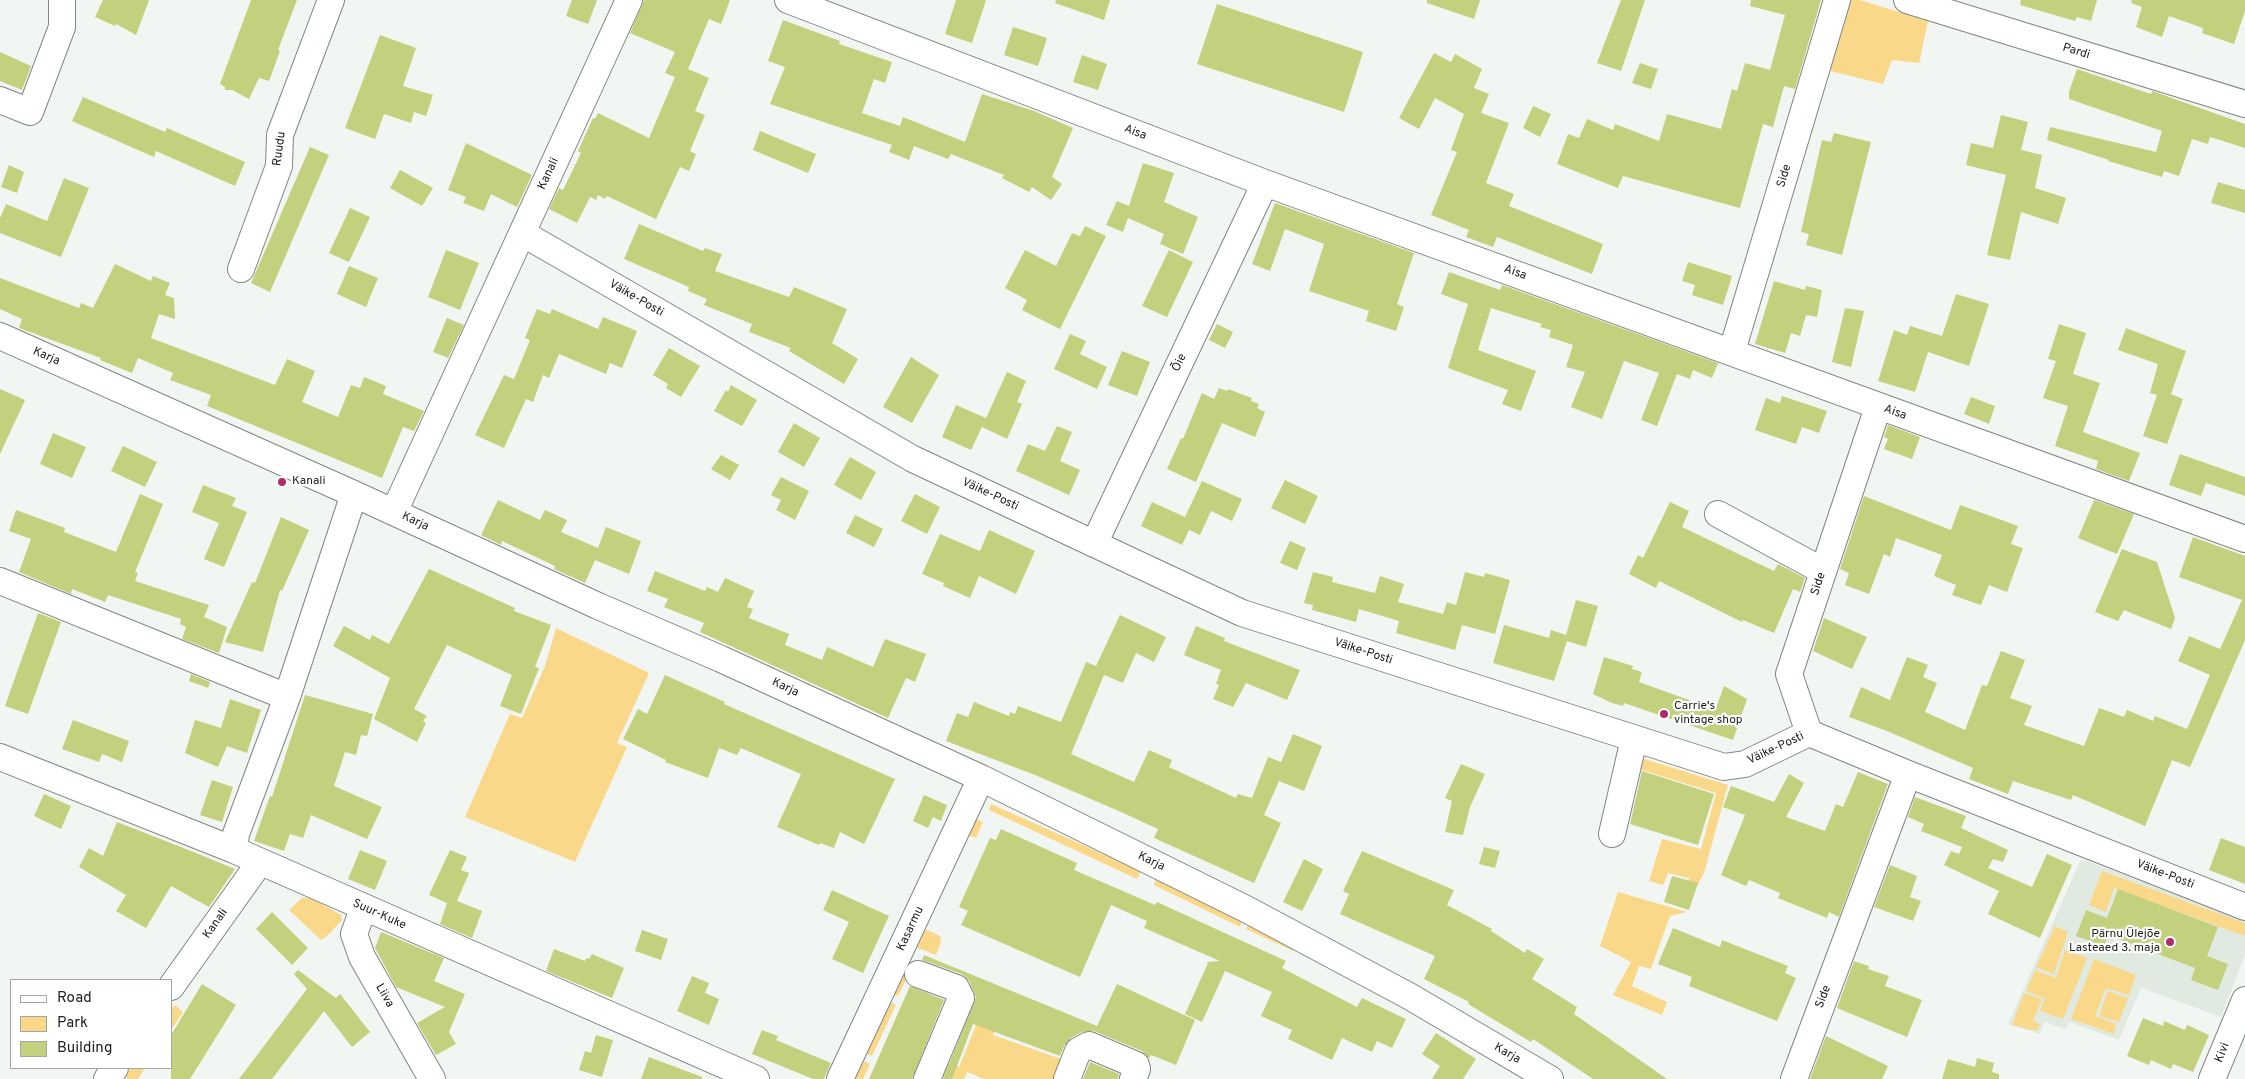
<!DOCTYPE html>
<meta charset="utf-8">
<style>
body{margin:0}
#map{position:relative;width:2245px;height:1079px;overflow:hidden;background:#f2f6f2;font-family:Overpass,sans-serif}
canvas{display:block}
.legend{position:absolute;left:10px;top:979px;width:162px;height:90px;box-sizing:border-box;background:#fff;border:1px solid #a6a6a6;margin:0;padding:6px 9px;list-style:none;font-size:15px;color:#202120}
.legend li{display:flex;align-items:center;gap:10px;height:25px}
.legend b{width:25px;border:1px solid #a6a6a6}
</style>
<div id="map">
<canvas width="2245" height="1079"></canvas>
<ul class="legend">
<li><b style="height:6px;background:#fff"></b>Road</li>
<li><b style="height:14px;background:#fad88a"></b>Park</li>
<li><b style="height:14px;background:#c3d07d"></b>Building</li>
</ul>
</div>
<script>
const c = document.querySelector('canvas').getContext('2d');
c.lineJoin = 'round';
function paint(path, color) { c.fillStyle = color; c.fill(path, 'evenodd'); }
const toPath = rows => new Path2D(rows.map(r => 'M' + r).join(''));
function strokePath(path, color, width, dash) { c.strokeStyle = color; c.lineWidth = width; c.lineCap = dash ? 'butt' : 'round'; c.setLineDash(dash || []); c.stroke(path); }
function drawText(font, color, halo, rows, align = 'center') {
  c.font = font + ' Overpass,sans-serif'; c.lineWidth = 4.5; c.setLineDash([]); c.textBaseline = 'middle'; c.strokeStyle = halo; c.fillStyle = color; for (const [text, x, y, turn = 0] of rows) {
    c.save(); c.translate(x, y); c.rotate((+turn || 0) * Math.PI / 180); c.textAlign = isNaN(turn) ? turn : align; if (halo) c.strokeText(text, 0, 0); c.fillText(text, 0, 0); c.restore();
  }
}
paint(toPath([
 [2081,859,2245,920,2245,955,2221,1017,2141,988,2119,1040,2069,1022,2066,1029,2044,1022,2040,1034,2008,1024]
]), '#e1eae1');
paint(toPath([
 [1849,0,1860,0,1928,21,1919,63,1892,60,1883,84,1830,71],
 [556,628,649,673,617,743,627,747,575,862,465,817,510,714,522,718,545,666],
 [1638,757,1728,785,1704,873,1692,895,1687,894,1689,878,1668,873,1663,885,1649,881,1662,839,1701,849,1716,793,1635,768],
 [991,804,1141,871,1137,879,989,810],
 [968,815,983,822,976,838,960,832],
 [2102,871,2245,923,2245,936,2114,888,2106,912,2089,905],
 [1156,878,1242,921,1240,927,1154,885],
 [1618,892,1687,912,1670,916,1651,969,1639,966,1632,986,1667,1002,1662,1015,1613,995,1631,962,1600,946],
 [302,898,312,898,341,915,342,920,326,937,321,940,289,910],
 [1248,925,1295,949,1293,951,1246,929],
 [2055,926,2068,932,2054,974,2036,967],
 [927,930,940,936,941,942,936,955,913,946,918,932],
 [2065,950,2087,958,2063,1019,2040,1011,2045,998,2026,991,2035,970,2056,978],
 [2094,959,2136,975,2129,995,2106,988,2095,1016,2116,1024,2114,1034,2071,1019],
 [905,963,913,966,898,996,892,994],
 [2108,991,2128,998,2119,1022,2099,1016],
 [2024,993,2042,999,2033,1021,2040,1024,2037,1031,2012,1025],
 [888,1001,896,1005,872,1056,865,1053],
 [175,1005,183,1012,171,1030,171,1010],
 [1001,1015,993,1035,1064,1060,1057,1079,984,1079,967,1072,964,1079,946,1079,937,1074,943,1061,959,1067,976,1025],
 [862,1060,870,1064,863,1079,854,1079],
 [131,1068,145,1068,138,1079,128,1079,125,1077]
]), '#fad88a');
paint(toPath([
 [103,0,149,0,136,35,116,24,115,26,95,17],
 [251,0,297,0,278,50,280,51,269,81,259,78,249,99,232,90,225,90,225,87,220,84],
 [572,0,597,0,588,24,566,16],
 [644,0,730,0,721,24,709,19,688,69,709,78,695,111,705,115,690,151,696,154,689,171,680,167,656,219,607,196,605,199,598,195,596,200,590,197,577,223,549,209,559,188,563,190,581,153,578,151,593,118,595,119,598,113,649,138,675,77,665,73,675,52,630,33],
 [956,0,986,0,972,43,945,34],
 [1056,0,1110,0,1104,20,1055,3],
 [1427,0,1480,0,1474,19,1427,3],
 [1621,0,1645,0,1621,71,1597,63],
 [1751,0,1821,0,1795,89,1784,86,1773,127,1763,124,1740,208,1623,176,1618,188,1557,164,1568,134,1579,138,1587,119,1613,130,1615,124,1659,141,1667,114,1721,129,1732,89,1737,91,1745,63,1770,70,1785,15,1750,6],
 [2021,0,2097,0,2091,21,2077,17,2075,21,2020,5],
 [2132,0,2245,0,2245,11,2234,44,2202,33,2203,28,2169,16,2162,37,2136,27,2142,7,2131,3],
 [1217,4,1363,52,1344,112,1197,64],
 [783,20,840,41,839,44,892,62,885,83,874,79,862,113,900,126,903,117,965,142,982,94,1034,111,1073,128,1052,177,1062,184,1051,200,1032,187,1029,192,1002,178,1004,175,951,154,948,159,914,146,909,160,889,152,892,145,770,104,785,67,768,61],
 [1013,27,1047,38,1038,66,1004,55],
 [380,35,416,48,403,86,433,95,426,116,414,112,411,123,384,114,375,139,345,128],
 [0,52,31,66,22,90,0,81],
 [1434,53,1451,62,1455,54,1482,69,1474,88,1489,94,1481,113,1509,123,1486,183,1514,194,1509,206,1603,244,1592,274,1497,237,1493,247,1466,237,1469,230,1431,215,1457,152,1451,150,1464,114,1435,98,1419,129,1399,118],
 [1082,55,1107,64,1098,90,1073,82],
 [1640,63,1658,69,1651,89,1632,83],
 [2077,69,2151,94,2152,91,2155,92,2245,124,2245,148,2210,137,2208,144,2192,139,2179,176,2164,171,2162,177,2108,161,2109,160,2047,140,2050,127,2156,152,2162,131,2069,99,2069,92],
 [83,97,165,132,167,128,245,162,235,186,156,151,154,157,72,121],
 [1533,106,1551,114,1540,137,1523,128],
 [2001,115,2028,122,2021,150,2042,155,2035,188,2066,198,2058,224,2021,212,2010,260,1987,255,2006,175,1966,165,1971,143,1993,148],
 [760,131,816,154,808,173,753,150],
 [1834,133,1871,142,1842,255,1806,245,1809,234,1801,232,1822,140,1831,142],
 [466,143,532,175,517,207,491,194,484,211,463,203,466,197,448,190],
 [310,147,329,155,270,292,251,283],
 [1143,163,1174,173,1164,202,1198,217,1183,254,1160,244,1164,234,1128,218,1123,232,1106,225,1117,201,1129,206],
 [9,165,24,172,17,193,1,187],
 [400,170,433,188,422,206,390,188],
 [64,178,89,188,61,257,0,233,0,218,6,204,47,221],
 [2218,182,2245,190,2245,213,2211,203],
 [1275,203,1414,253,1397,304,1404,307,1396,331,1366,321,1369,311,1309,291,1324,244,1285,229,1270,271,1252,264],
 [350,208,370,217,349,262,329,253],
 [639,224,703,251,705,248,722,254,715,271,789,297,794,287,847,309,832,343,858,359,844,384,789,351,791,348,749,332,752,324,704,305,707,299,688,291,689,287,624,259],
 [1085,226,1106,236,1060,329,1022,310,1027,300,1005,288,1025,250,1056,266,1072,233,1080,236],
 [446,250,479,263,460,310,428,297],
 [1169,250,1193,262,1167,317,1142,306],
 [1688,262,1732,276,1723,305,1692,295,1695,285,1682,281],
 [115,264,151,281,153,276,170,283,165,295,174,298,175,319,159,314,151,338,275,385,287,359,315,371,302,402,338,417,351,385,360,388,364,377,386,386,383,394,424,411,414,431,403,427,382,478,207,406,211,395,170,380,173,373,138,358,132,373,100,360,101,358,19,328,22,319,0,309,0,278,79,308,81,303,93,308],
 [349,266,378,278,366,307,337,294],
 [1449,272,1500,290,1502,285,1718,363,1712,378,1693,370,1690,379,1677,374,1657,426,1641,420,1659,373,1624,361,1602,419,1571,407,1585,372,1566,367,1573,345,1549,337,1551,330,1540,327,1542,324,1491,308,1478,350,1536,371,1521,411,1502,404,1508,390,1448,368,1468,304,1441,294],
 [1774,281,1805,290,1806,286,1822,290,1817,317,1806,315,1800,336,1791,333,1785,353,1755,344],
 [1956,294,1989,304,1969,366,1928,352,1915,392,1878,381,1894,330,1907,335,1910,326,1942,336],
 [1845,308,1864,311,1851,367,1832,362],
 [537,309,550,314,552,309,598,329,603,317,637,331,622,368,610,363,606,374,559,354,549,378,543,375,533,402,526,399,504,448,475,435,504,375,514,379,530,340,525,338],
 [447,318,464,325,448,358,433,352],
 [1217,324,1233,332,1225,348,1209,340],
 [2059,324,2086,333,2073,374,2100,383,2083,432,2140,453,2129,481,2096,469,2098,461,2055,446,2068,406,2043,398,2056,361,2048,359],
 [2126,328,2186,351,2171,394,2183,399,2167,444,2143,436,2157,395,2150,393,2158,364,2118,350],
 [1070,334,1086,341,1080,354,1107,367,1097,389,1054,369],
 [669,348,700,366,681,397,666,388,668,384,653,375],
 [1122,351,1150,362,1137,396,1108,385],
 [911,357,939,375,912,423,883,407],
 [1007,372,1026,381,1017,402,1022,404,1007,439,982,427],
 [731,385,757,400,742,426,714,411,726,390,728,392],
 [1219,388,1227,391,1228,389,1252,398,1251,401,1259,404,1257,408,1265,412,1255,437,1222,423,1196,482,1167,469,1181,438,1183,439,1202,393,1214,399],
 [0,389,25,400,0,454],
 [1782,396,1827,411,1819,433,1802,427,1796,444,1755,430,1766,398,1780,403],
 [1971,397,1995,406,1989,424,1964,414],
 [956,405,986,418,971,450,942,437],
 [794,423,820,438,804,467,778,452],
 [1888,425,1920,437,1912,459,1884,449,1888,439,1884,437],
 [1057,426,1072,432,1060,461,1080,470,1069,495,1016,471,1028,444,1045,451],
 [53,433,86,447,72,478,40,464],
 [123,446,157,462,145,487,111,471],
 [2180,454,2245,477,2245,496,2206,483,2201,496,2169,485],
 [721,455,739,465,730,480,711,469],
 [850,457,876,472,861,500,834,485],
 [781,477,809,491,795,520,776,510,781,500,771,495],
 [1285,480,1318,496,1305,524,1271,508],
 [1202,481,1242,499,1232,521,1211,511,1200,535,1189,530,1182,545,1141,526,1152,502,1185,517],
 [203,485,236,498,232,506,247,512,224,567,204,559,219,523,192,512],
 [140,494,163,504,135,572,138,573,135,581,209,605,204,617,227,627,219,653,182,639,186,627,180,624,181,619,108,595,105,602,72,589,71,594,19,572,31,539,9,531,16,510,65,528,64,532,116,552],
 [915,494,940,507,927,534,901,521],
 [1864,496,1951,530,1960,505,2018,526,2011,544,2023,548,2007,592,1989,585,1981,605,1952,595,1956,585,1934,576,1942,555,1896,538,1890,557,1884,554,1869,594,1845,585,1849,573,1840,569],
 [498,500,540,520,545,510,567,520,561,532,598,548,606,527,641,541,629,574,595,560,585,583,554,569,555,566,502,541,501,545,481,535],
 [2094,500,2134,514,2117,554,2078,538],
 [1670,502,1689,511,1682,527,1774,571,1778,564,1805,578,1800,592,1793,589,1774,633,1743,620,1742,622,1659,581,1656,588,1629,574,1638,555,1643,558],
 [855,515,883,529,874,547,846,533],
 [281,517,309,530,282,591,280,590,263,652,225,642,252,582,255,583],
 [989,530,1035,551,1016,594,979,576,970,598,943,586,944,583,922,574,940,534,980,551],
 [2193,537,2245,556,2245,640,2190,767,2172,760,2145,826,2073,795,2071,800,2013,781,2008,794,1969,779,1973,768,1887,731,1849,717,1861,687,1890,700,1907,657,1928,665,1923,677,1937,683,1925,712,1965,730,1982,685,1987,686,2001,651,2025,660,2010,698,2032,706,2024,725,2084,746,2099,708,2124,717,2127,710,2153,721,2155,716,2187,729,2210,675,2178,661,2189,636,2220,649,2242,600,2179,577],
 [1290,541,1306,548,1297,570,1280,563],
 [2122,549,2157,562,2175,618,2171,629,2124,610,2118,621,2095,612],
 [429,569,515,608,514,611,551,625,535,667,539,668,521,714,500,706,512,675,447,645,414,709,427,716,423,721,426,723,417,742,374,719,390,678,333,646,344,626,370,640,372,635,389,644],
 [655,571,705,591,707,587,718,592,725,578,754,591,747,607,753,609,749,618,789,634,785,645,822,660,827,647,873,667,885,639,926,654,915,682,906,678,888,718,700,632,704,623,664,607,668,599,647,591],
 [1313,572,1333,577,1332,582,1375,593,1380,576,1404,584,1398,602,1443,614,1447,602,1456,605,1465,572,1484,577,1485,573,1510,580,1495,634,1462,625,1455,650,1396,633,1399,621,1359,609,1356,622,1312,610,1313,605,1304,603],
 [1576,600,1598,606,1586,647,1567,641,1554,681,1493,663,1504,625,1549,638,1551,630,1566,635],
 [38,613,61,622,28,714,5,706],
 [1120,615,1166,637,1154,662,1136,653,1123,683,1104,675,1071,754,1134,782,1149,750,1172,760,1169,767,1236,798,1238,794,1252,798,1268,757,1281,762,1293,734,1322,746,1304,791,1279,781,1264,815,1281,823,1254,883,1154,838,1158,829,1121,812,1035,775,946,741,957,713,968,717,974,702,1009,716,1010,712,1015,714,1018,706,1061,722,1086,662,1096,666],
 [1824,618,1867,637,1852,669,1813,651],
 [1196,626,1225,638,1224,641,1300,670,1287,700,1246,683,1233,707,1213,699,1219,685,1216,684,1221,670,1184,655],
 [1604,657,1633,666,1632,669,1642,672,1639,682,1703,705,1716,708,1724,686,1747,699,1733,740,1624,703,1623,706,1612,703,1593,694],
 [191,674,210,682,208,688,189,681],
 [665,675,725,702,724,704,895,779,864,844,840,832,834,848,820,843,819,845,777,827,801,774,741,748,737,755,719,748,708,778,665,762,666,760,623,739,638,709,647,714],
 [305,695,373,714,367,736,361,735,356,755,345,752,334,786,382,807,367,839,311,815,303,838,290,834,284,851,254,841,270,796,272,797],
 [230,699,261,710,247,753,227,746,218,767,185,753,195,720,221,728],
 [73,720,129,741,122,762,102,754,99,762,62,749],
 [1461,764,1485,774,1470,807,1463,835,1445,832,1452,801,1445,798],
 [1642,771,1714,794,1698,845,1630,824],
 [1858,772,1888,784,1839,917,1829,912,1827,918,1778,898,1780,893,1749,880,1746,886,1721,875,1745,815,1723,807,1731,786,1774,802,1789,774,1804,783,1786,817,1825,831,1836,804,1843,807],
 [212,780,233,787,222,822,200,815],
 [44,794,71,806,61,829,34,816],
 [924,795,947,805,941,821,933,817,928,828,913,821],
 [1915,797,1966,816,1961,828,2008,850,2003,862,1993,859,1988,868,2032,887,2047,854,2072,865,2040,938,1988,914,1999,891,1944,865,1951,851,1959,854,1962,847,1921,831,1924,824,1908,817],
 [117,822,191,851,235,869,209,907,171,886,146,928,116,911,126,895,79,867,89,848,103,856],
 [1001,829,1077,863,1074,870,1146,901,1155,905,1157,902,1286,961,1282,968,1357,1007,1362,998,1406,1019,1392,1048,1377,1041,1372,1052,1342,1038,1332,1060,1288,1039,1292,1030,1261,1016,1272,992,1225,971,1202,1022,1185,1014,1208,963,1206,962,1220,961,1144,928,1147,921,1111,905,1080,977,961,925,968,911,959,907,990,838,996,840],
 [2221,838,2245,847,2245,884,2209,870],
 [1484,847,1500,851,1495,868,1479,864],
 [360,850,387,861,375,890,348,879],
 [450,850,467,857,461,870,469,873,457,901,482,911,472,938,440,924,447,903,429,895],
 [1362,851,1454,890,1447,905,1492,929,1491,931,1525,953,1527,949,1544,959,1532,979,1577,1007,1574,1014,1667,1079,1593,1079,1533,1039,1531,1042,1468,1004,1469,1002,1424,979,1435,956,1340,914,1349,894,1343,891],
 [1304,859,1323,869,1302,911,1283,902],
 [1890,865,1917,876,1910,897,1921,901,1913,921,1874,907],
 [1672,876,1698,883,1689,910,1664,902],
 [2118,889,2218,927,2207,956,2228,964,2218,990,2191,980,2195,968,2108,935,2104,946,2076,936,2086,910,2107,918],
 [832,890,889,916,863,973,832,959,849,922,823,910],
 [272,912,308,948,292,965,256,929],
 [1673,928,1720,947,1722,940,1788,966,1785,973,1796,978,1777,1021,1689,986,1692,977,1658,964],
 [642,930,668,939,661,960,635,951],
 [381,932,444,958,434,981,465,994,449,1032,456,1044,436,1055,417,1023,445,1007,396,987,375,948],
 [554,949,585,961,586,958,589,959,592,954,624,968,612,998,546,971],
 [924,955,1097,1026,1117,984,1195,1020,1176,1065,1151,1055,1149,1058,1142,1051,1094,1031,1082,1032,1071,1038,1064,1046,1060,1056,973,1024,952,1079,943,1079,976,997,969,981,962,974,922,960],
 [1854,961,1869,966,1868,969,1889,976,1885,986,1922,1000,1907,1037,1837,1008],
 [298,970,336,998,340,994,370,1032,352,1047,324,1011,272,1079,239,1079,307,989,294,974],
 [692,976,709,983,705,993,719,999,709,1025,677,1011],
 [202,984,236,1005,190,1079,171,1079,171,1035],
 [910,986,944,1000,912,1079,869,1079],
 [2143,1018,2163,1026,2164,1021,2185,1030,2187,1025,2209,1035,2193,1072,2173,1064,2171,1069,2151,1060,2149,1065,2127,1056],
 [762,1030,778,1036,776,1040,831,1063,824,1079,813,1079,752,1054],
 [1436,1033,1476,1059,1463,1079,1432,1079,1440,1066,1422,1054],
 [596,1035,613,1040,602,1077,579,1070,585,1051,591,1053],
 [1826,1036,1888,1066,1882,1079,1810,1079],
 [649,1057,702,1077,702,1079,641,1079],
 [1977,1058,1994,1063,1992,1072,1999,1074,1999,1079,1942,1079,1948,1059,1975,1067],
 [1090,1062,1119,1074,1118,1079,1083,1079]
]), '#c3d07d');
const minor = toPath([
 [788,0,1265,183,2245,539],
 [1907,0,2245,104],
 [0,100,30,112,62,27,62,0],
 [522,233,913,459,1242,613,1724,767,1745,764,1809,733,1908,774,2245,907],
 [241,269,279,166,280,135,331,0],
 [0,336,354,494,598,606,721,659,981,778,1246,909,1409,996,1550,1079],
 [1732,351,1837,0],
 [394,512,629,0],
 [1718,514,1823,571],
 [1094,544,1265,183],
 [0,581,287,697],
 [1809,733,1789,674,1878,407],
 [0,757,234,850,756,1079],
 [1612,834,1634,739],
 [234,850,236,834,287,697,354,494],
 [363,909,354,934,362,957,432,1079],
 [918,974,956,988,961,998,927,1079],
 [171,987,260,862],
 [107,1079,115,1068],
 [840,1079,981,778],
 [1067,1079,1078,1051,1089,1045,1136,1065,1137,1069,1133,1079],
 [1794,1079,1908,774],
 [2212,1079,2245,1000]
]);
strokePath(minor, '#818581', 28);
strokePath(minor, '#fff', 26);
for (const [x, y, r, color] of [
 [282,482,5,"#b32a69"],
 [1664,714,5,"#b32a69"],
 [2170,942,5,"#b32a69"]
]) { const dot = new Path2D(); dot.arc(x, y, r, 0, 2 * Math.PI); c.fillStyle = color; c.fill(dot); strokePath(dot, '#fff', 2); }
drawText('12px', '#202120', '#fff', [
 ["Pardi",2076,52,17],
 ["Aisa",1135,133,21],
 ["Ruudu",280,149,-82],
 ["Kanali",549,174,-65],
 ["Side",1785,176,-73],
 ["Aisa",1515,273,20],
 ["Väike-Posti",636,299,30],
 ["Karja",46,357,24],
 ["Õie",1180,363,-65],
 ["Aisa",1895,413,20],
 ["Väike-Posti",990,495,25],
 ["Karja",415,522,25],
 ["Side",1819,584,-72],
 ["Väike-Posti",1363,652,18],
 ["Karja",785,688,25],
 ["Väike-Posti",1776,749,-25],
 ["Karja",1151,862,26],
 ["Väike-Posti",2165,875,21],
 ["Suur-Kuke",379,915,24],
 ["Kanali",216,924,-55],
 ["Kasarmu",911,929,-65],
 ["Liiva",384,996,60],
 ["Side",1824,997,-69],
 ["Kivi",2223,1053,-68],
 ["Karja",1507,1054,30]
]);
drawText('12px', '#202120', '#fff', [
 ["Kanali",292,482],
 ["Carrie's",1674,707],
 ["vintage shop",1674,721],
 ["Pärnu Ülejõe",2160,935,"right"],
 ["Lasteaed 3. maja",2160,949,"right"]
], 'left');
</script>
